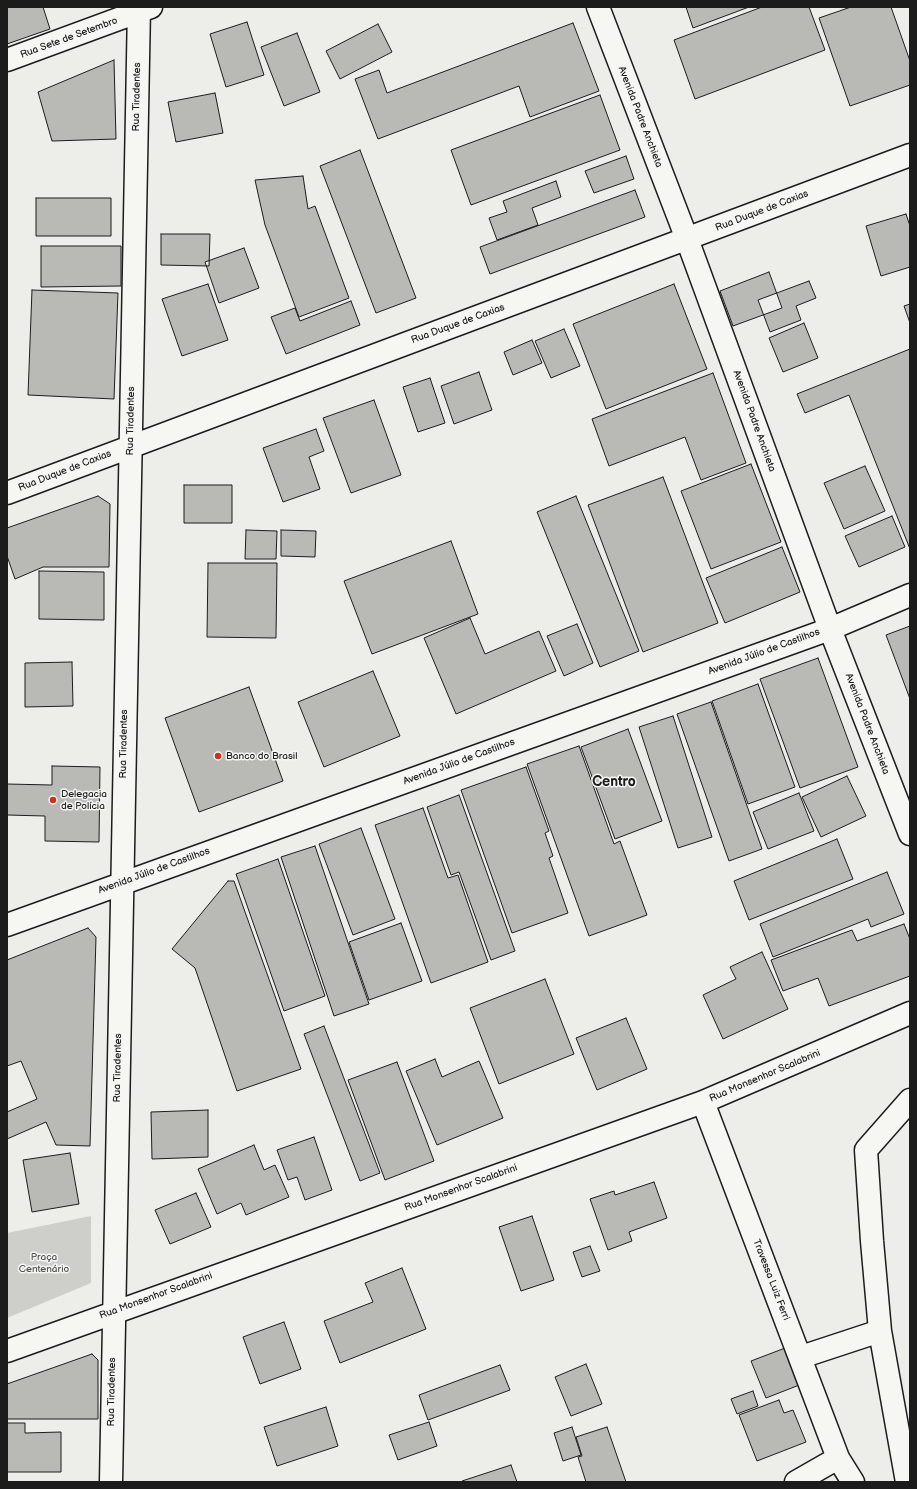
<!DOCTYPE html>
<meta charset="utf-8">
<style>
body{margin:0}
#map{position:relative;width:917px;height:1489px;overflow:hidden;background:#edede9;font-family:"Balsamiq Sans",sans-serif}
canvas{display:block}
.frame{position:absolute;inset:0;border:8px solid #1c1c1c;pointer-events:none}
</style>
<div id="map">
<canvas width="917" height="1489"></canvas>
<div class="frame"></div>
</div>
<script>
const c = document.querySelector('canvas').getContext('2d');
c.lineJoin = 'round';
function paint(path, color) { c.fillStyle = color; c.fill(path, 'evenodd'); }
const toPath = rows => new Path2D(rows.map(r => 'M' + r).join(''));
function strokePath(path, color, width, dash) { c.strokeStyle = color; c.lineWidth = width; c.lineCap = dash ? 'butt' : 'round'; c.setLineDash(dash || []); c.stroke(path); }
function drawText(font, color, halo, rows, align = 'center') {
  c.font = font + ' "Balsamiq Sans",sans-serif'; c.lineWidth = 3; c.setLineDash([]); c.textBaseline = 'middle'; c.strokeStyle = halo; c.fillStyle = color; for (const [text, x, y, turn = 0] of rows) {
    c.save(); c.translate(x, y); c.rotate((+turn || 0) * Math.PI / 180); c.textAlign = isNaN(turn) ? turn : align; if (halo) c.strokeText(text, 0, 0); c.fillText(text, 0, 0); c.restore();
  }
}
paint(toPath([
 [91,1216,91,1283,7,1318,7,1233]
]), '#cececb');
const building = toPath([
 [7,7,43,7,50,29,7,44,7,7],
 [686,7,749,7,693,28,686,7],
 [762,7,809,7,825,50,695,99,674,40,762,7],
 [851,7,891,7,910,61,910,85,850,106,819,18,851,7],
 [247,22,264,75,226,87,210,34,247,22],
 [573,23,599,91,530,117,519,86,378,139,355,79,379,70,387,93,573,23],
 [378,24,392,52,340,79,326,51,378,24],
 [297,33,320,92,284,106,261,47,297,33],
 [114,60,116,139,52,141,38,92,114,60],
 [215,93,223,133,176,142,168,102,215,93],
 [600,95,620,150,471,205,451,150,600,95],
 [360,150,416,298,376,313,320,166,360,150],
 [626,156,634,179,594,193,585,171,626,156],
 [303,176,308,209,315,206,349,298,299,317,265,225,255,180,303,176],
 [556,181,561,197,532,208,538,225,497,240,489,218,507,212,503,201,556,181],
 [635,190,645,217,490,274,480,247,635,190],
 [36,198,111,198,111,236,36,236,36,198],
 [906,214,910,226,910,267,881,276,866,226,906,214],
 [161,234,210,234,209,266,161,265,161,234],
 [41,246,121,246,121,286,41,287,41,246],
 [244,248,259,288,219,303,205,262,244,248],
 [769,272,782,308,733,326,720,291,769,272],
 [809,281,816,298,796,306,801,320,770,332,758,300,809,281],
 [208,284,228,340,182,356,162,299,208,284],
 [674,284,707,369,606,409,573,324,674,284],
 [32,290,118,293,114,399,28,395,32,290],
 [351,301,360,325,286,354,271,317,295,308,300,321,351,301],
 [910,304,910,323,904,306,910,304],
 [804,323,818,358,783,372,769,338,804,323],
 [564,329,580,366,551,378,535,341,564,329],
 [532,340,542,363,513,375,504,352,532,340],
 [910,349,910,549,849,395,805,413,797,394,910,349],
 [479,372,492,410,454,424,441,386,479,372],
 [713,373,746,463,701,480,685,437,609,466,592,419,713,373],
 [430,378,445,423,418,432,403,387,430,378],
 [374,400,401,475,351,493,323,418,374,400],
 [316,429,324,451,309,457,320,489,283,502,263,448,316,429],
 [751,464,781,542,711,569,681,491,751,464],
 [865,466,885,511,844,529,824,483,865,466],
 [663,477,718,623,643,652,588,505,663,477],
 [184,485,232,485,232,523,184,523,184,485],
 [98,496,110,504,109,567,43,567,15,579,7,556,7,528,98,496],
 [576,496,639,651,600,667,537,512,576,496],
 [892,516,905,547,859,567,845,536,892,516],
 [246,530,277,531,276,559,245,559,246,530],
 [281,530,316,531,315,557,281,556,281,530],
 [451,541,478,614,372,654,344,581,451,541],
 [782,547,800,592,725,623,706,578,782,547],
 [208,563,277,563,276,638,207,637,208,563],
 [39,571,104,572,104,620,39,619,39,571],
 [470,618,485,654,539,631,556,671,456,714,424,638,470,618],
 [577,624,593,663,564,676,547,636,577,624],
 [910,626,910,699,886,635,910,626],
 [818,658,858,767,800,788,760,679,818,658],
 [72,662,73,706,25,707,25,663,72,662],
 [373,671,400,736,324,767,298,702,373,671],
 [758,684,795,787,748,804,712,701,758,684],
 [249,687,283,781,199,812,165,718,249,687],
 [711,702,762,849,729,861,677,714,711,702],
 [673,716,712,837,678,848,639,727,673,716],
 [628,729,662,821,615,839,581,747,628,729],
 [579,746,614,844,620,841,647,915,589,936,527,764,579,746],
 [52,766,100,767,99,842,45,841,45,816,7,815,7,784,52,785,52,766],
 [526,767,549,831,545,833,553,856,549,858,568,913,512,933,461,790,526,767],
 [847,776,866,816,821,837,802,797,847,776],
 [799,793,814,831,768,849,753,812,799,793],
 [459,795,515,951,491,960,459,872,451,875,427,807,459,795],
 [423,808,448,878,458,875,488,962,431,983,375,825,423,808],
 [361,828,395,919,353,935,319,844,361,828],
 [837,839,853,879,749,920,734,881,837,839],
 [315,846,369,1004,334,1016,281,857,315,846],
 [278,859,325,996,284,1011,236,874,278,859],
 [887,872,904,914,871,927,868,919,773,957,760,924,887,872],
 [228,881,234,881,301,1069,237,1091,195,968,172,949,228,881],
 [401,923,422,981,369,1000,349,942,401,923],
 [904,924,910,939,910,976,829,1006,818,978,783,991,771,960,852,930,857,941,904,924],
 [88,928,96,937,90,1146,56,1145,46,1122,7,1139,7,1112,37,1099,21,1061,7,1066,7,960,88,928],
 [762,952,788,1009,723,1039,703,995,736,979,730,967,762,952],
 [545,979,574,1054,499,1084,470,1008,545,979],
 [626,1018,647,1069,597,1090,576,1038,626,1018],
 [324,1026,380,1173,360,1181,304,1034,324,1026],
 [435,1059,442,1077,479,1061,503,1118,437,1145,406,1071,435,1059],
 [397,1062,434,1161,385,1180,348,1080,397,1062],
 [208,1110,208,1157,152,1159,151,1112,208,1110],
 [314,1137,332,1190,305,1200,297,1177,288,1180,277,1150,314,1137],
 [254,1145,264,1170,275,1165,289,1197,246,1215,241,1203,217,1214,198,1169,254,1145],
 [70,1153,79,1204,32,1212,23,1160,70,1153],
 [654,1182,667,1218,629,1232,632,1241,608,1250,590,1199,614,1191,615,1195,654,1182],
 [196,1193,211,1227,170,1244,155,1210,196,1193],
 [532,1216,554,1280,521,1291,499,1227,532,1216],
 [590,1246,600,1271,582,1277,573,1252,590,1246],
 [402,1268,426,1329,340,1363,324,1321,373,1302,365,1283,402,1268],
 [284,1322,301,1369,260,1384,243,1337,284,1322],
 [793,1345,807,1382,766,1398,751,1361,793,1345],
 [92,1354,98,1360,98,1419,7,1419,7,1384,92,1354],
 [586,1364,602,1404,571,1416,555,1377,586,1364],
 [500,1365,510,1390,428,1420,419,1395,500,1365],
 [753,1391,758,1406,737,1414,731,1399,753,1391],
 [779,1400,784,1413,793,1410,806,1442,757,1461,739,1415,779,1400],
 [326,1407,338,1446,277,1466,264,1427,326,1407],
 [429,1422,437,1446,398,1460,389,1435,429,1422],
 [7,1423,25,1423,25,1433,61,1432,61,1472,7,1472,7,1423],
 [572,1427,581,1455,563,1461,554,1433,572,1427],
 [607,1427,626,1482,586,1482,578,1457,582,1456,576,1437,607,1427],
 [511,1465,517,1482,462,1482,462,1481,511,1465]
]);
paint(building, '#b9b9b6');
strokePath(building, '#1c1c1c', 1);
const minor = toPath([
 [598,7,687,239,830,629,910,834],
 [7,60,151,7],
 [7,493,910,155],
 [7,925,830,629,910,595],
 [703,1102,838,1458],
 [7,1351,703,1102,910,1013],
 [801,1357,880,1331],
 [111,1482,139,7],
 [796,1482,838,1458,853,1482],
 [907,1482,880,1331,872,1241,866,1150,910,1100]
]);
strokePath(minor, '#1c1c1c', 25);
strokePath(minor, '#f6f6f2', 22);
for (const [x, y, r, color] of [
 [218,756,4,"#c8321e"],
 [53,800,4,"#c8321e"]
]) { const dot = new Path2D(); dot.arc(x, y, r, 0, 2 * Math.PI); c.fillStyle = color; c.fill(dot); strokePath(dot, '#f6f6f2', 1.5); }
drawText('10px', '#1c1c1c', '#f6f6f2', [
 ["Rua Sete de Setembro",69,38,-20],
 ["Rua Tiradentes",137,97,-89],
 ["Avenida Padre Anchieta",640,117,69],
 ["Rua Duque de Caxias",762,211,-21],
 ["Rua Duque de Caxias",458,324,-20],
 ["Rua Tiradentes",131,421,-89],
 ["Avenida Padre Anchieta",754,421,70],
 ["Rua Duque de Caxias",65,471,-21],
 ["Avenida Júlio de Castilhos",764,652,-20],
 ["Avenida Padre Anchieta",867,724,69],
 ["Rua Tiradentes",124,744,-89],
 ["Avenida Júlio de Castilhos",459,762,-20],
 ["Avenida Júlio de Castilhos",154,871,-20],
 ["Rua Tiradentes",118,1068,-89],
 ["Rua Monsenhor Scalabrini",765,1076,-23],
 ["Rua Monsenhor Scalabrini",461,1188,-20],
 ["Travessa Luiz Ferri",771,1280,69],
 ["Rua Monsenhor Scalabrini",156,1296,-20],
 ["Rua Tiradentes",112,1392,-89]
]);
drawText('10px', '#1c1c1c', '#f6f6f2', [
 ["Banco do Brasil",226,756],
 ["Delegacia",61,794],
 ["de Polícia",61,806]
], 'left');
drawText('10px', '#515151', '#f6f6f2', [
 ["Praça",44,1257],
 ["Centenário",44,1269]
]);
drawText('bold 14px', '#1c1c1c', '#f6f6f2', [
 ["Centro",614,782]
]);
</script>
